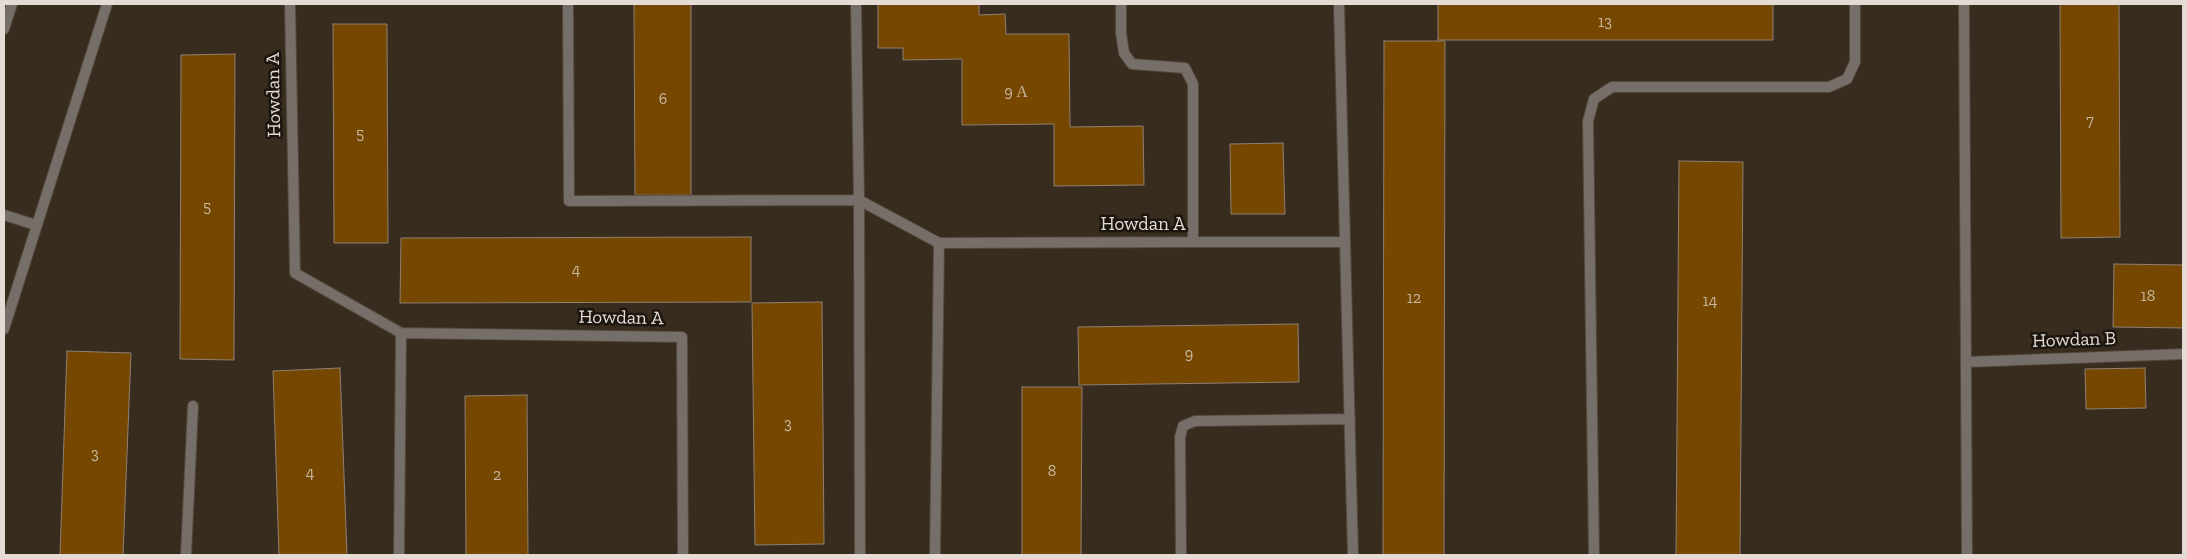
<!DOCTYPE html>
<meta charset="utf-8">
<style>
body{margin:0}
#map{position:relative;width:2187px;height:559px;overflow:hidden;background:#382c1e;font-family:"Zilla Slab",serif}
canvas{display:block}
.frame{position:absolute;inset:0;border:5px solid #e4dcd4;pointer-events:none}
</style>
<div id="map">
<canvas width="2187" height="559"></canvas>
<div class="frame"></div>
</div>
<script>
const c = document.querySelector('canvas').getContext('2d');
c.lineJoin = 'round';
function paint(path, color) { c.fillStyle = color; c.fill(path, 'evenodd'); }
const toPath = rows => new Path2D(rows.map(r => 'M' + r).join(''));
function strokePath(path, color, width, dash) { c.strokeStyle = color; c.lineWidth = width; c.lineCap = dash ? 'butt' : 'round'; c.setLineDash(dash || []); c.stroke(path); }
function drawText(font, color, halo, rows, align = 'center') {
  c.font = font + ' "Zilla Slab",serif'; c.lineWidth = 5; c.setLineDash([]); c.textBaseline = 'middle'; c.strokeStyle = halo; c.fillStyle = color; for (const [text, x, y, turn = 0] of rows) {
    c.save(); c.translate(x, y); c.rotate((+turn || 0) * Math.PI / 180); c.textAlign = isNaN(turn) ? turn : align; if (halo) c.strokeText(text, 0, 0); c.fillText(text, 0, 0); c.restore();
  }
}
const building = toPath([
 [634,4,691,4,691,195,635,195,634,4],
 [878,4,979,4,979,15,1005,14,1006,34,1069,34,1070,127,1143,126,1144,185,1054,186,1054,124,962,125,962,59,903,60,903,48,878,48,878,4],
 [1438,4,1773,4,1773,40,1438,40,1438,4],
 [2060,4,2119,4,2120,237,2061,238,2060,4],
 [333,24,387,24,388,243,334,243,333,24],
 [1384,41,1445,41,1444,555,1383,555,1384,41],
 [235,54,234,360,180,359,181,55,235,54],
 [1283,143,1285,214,1231,214,1230,144,1283,143],
 [1679,161,1743,162,1740,555,1676,555,1679,161],
 [751,237,751,302,400,303,401,238,751,237],
 [2114,264,2183,265,2183,328,2113,327,2114,264],
 [822,302,824,544,755,545,752,303,822,302],
 [1298,324,1299,382,1079,385,1078,327,1298,324],
 [67,351,131,353,123,555,60,555,67,351],
 [340,368,347,555,279,555,273,371,340,368],
 [2145,368,2146,408,2086,409,2085,369,2145,368],
 [1022,387,1082,387,1081,555,1022,555,1022,387],
 [527,395,528,555,466,555,465,396,527,395]
]);
paint(building, '#754700');
strokePath(building, '#908171', 1);
const service = toPath([
 [290,4,295,273,401,333],
 [568,4,569,201,859,200,939,243],
 [856,4,859,200,860,555],
 [1121,4,1121,33,1124,53,1132,64,1185,68,1193,84,1193,242],
 [1339,4,1345,242],
 [4,29,12,4],
 [4,215,36,225],
 [1966,362,2183,354],
 [186,555,193,406],
 [399,555,401,333,682,337,683,555],
 [935,555,939,243,1193,242,1345,242,1353,555],
 [1181,555,1180,437,1183,426,1195,421,1350,419],
 [1594,555,1588,121,1594,99,1612,87,1829,87,1847,79,1855,62,1855,4]
]);
const minor = toPath([
 [1964,4,1967,555],
 [4,329,107,4]
]);
strokePath(service, '#54483b', 12);
strokePath(minor, '#54483b', 12);
strokePath(service, '#766f69', 10);
strokePath(minor, '#766f69', 10);
drawText('16px', '#c8b79f', null, [
 ["13",1605,22],
 ["9 А",1016,92],
 ["6",663,99],
 ["7",2090,121],
 ["5",360,134],
 ["5",207,207],
 ["4",576,270],
 ["18",2148,296],
 ["12",1414,298],
 ["14",1710,301],
 ["9",1189,354],
 ["3",788,424],
 ["3",95,454],
 ["8",1052,471],
 ["4",310,473],
 ["2",497,475]
]);
drawText('19px', '#e4dcd4', '#1b150f', [
 ["Howdan A",274,95,-91],
 ["Howdan A",1143,225],
 ["Howdan A",621,318,1],
 ["Howdan B",2074,340,-2]
]);
</script>
